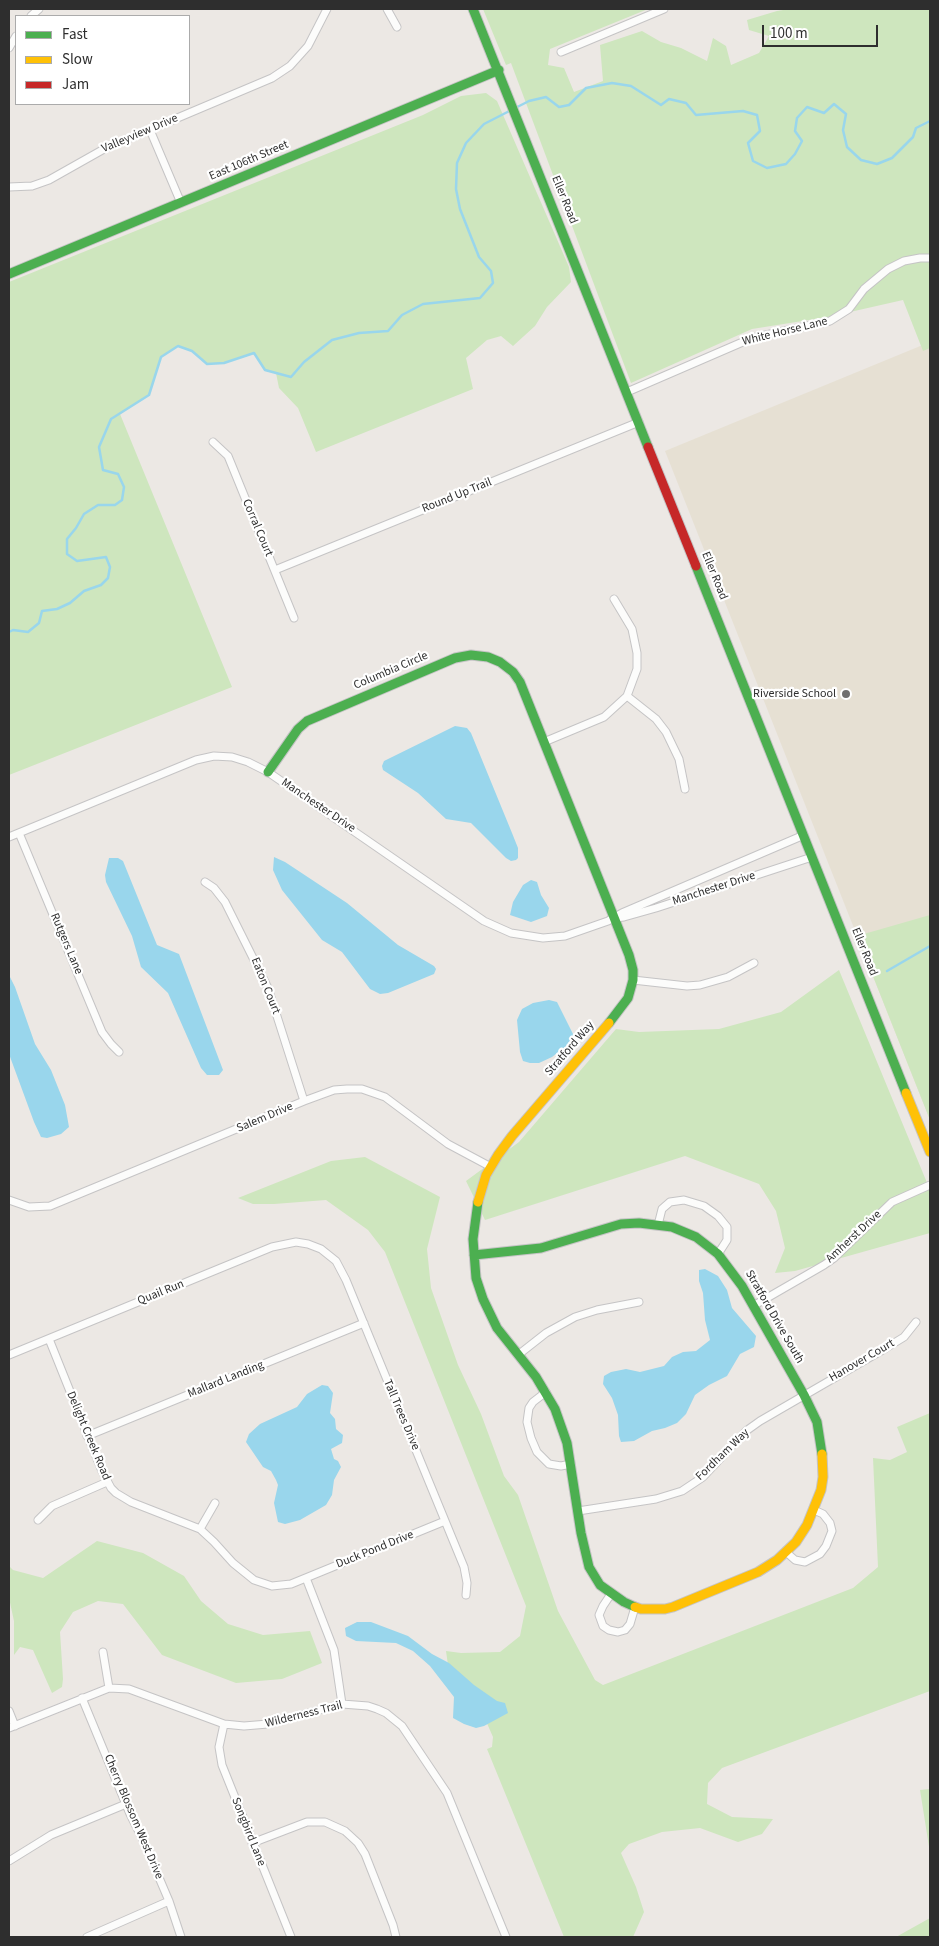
<!DOCTYPE html>
<style>
body{margin:0}
#map{position:relative;width:939px;height:1946px;overflow:hidden;background:#ece8e4;font-family:"Source Sans 3",sans-serif}
canvas{display:block}
.frame{position:absolute;inset:0;border:10px solid #2e2e2e;pointer-events:none}
.legend{position:absolute;left:15px;top:15px;width:175px;height:90px;box-sizing:border-box;background:#fff;border:1px solid #ababab;margin:0;padding:6px 9px;list-style:none;font-size:15px;color:#2e2e2e}
.legend li{display:flex;align-items:center;gap:10px;height:25px}
.legend b{width:25px;border:1px solid #ababab}
.scale{position:absolute;left:762px;top:25px;width:116px;height:22px;box-sizing:border-box;border:2px solid #2e2e2e;border-top:0;padding-left:6px;font-size:15px;line-height:18px;white-space:nowrap;color:#2e2e2e;-webkit-text-stroke:4px #fff;paint-order:stroke}
</style>
<div id="map">
<canvas width="939" height="1946"></canvas>
<div class="frame"></div>
<ul class="legend">
<li><b style="height:6px;background:#4caf50"></b>Fast</li>
<li><b style="height:6px;background:#ffc107"></b>Slow</li>
<li><b style="height:6px;background:#c62828"></b>Jam</li>
</ul>
<div class="scale">100 m</div>
</div>
<script>
const c = document.querySelector('canvas').getContext('2d');
c.lineJoin = 'round';
function paint(path, color) { c.fillStyle = color; c.fill(path, 'evenodd'); }
const toPath = rows => new Path2D(rows.map(r => 'M' + r).join(''));
function strokePath(path, color, width, dash) { c.strokeStyle = color; c.lineWidth = width; c.lineCap = dash ? 'butt' : 'round'; c.setLineDash(dash || []); c.stroke(path); }
function drawText(font, color, halo, rows, align = 'center') {
  c.font = font + ' "Source Sans 3",sans-serif'; c.lineWidth = 4.5; c.setLineDash([]); c.textBaseline = 'middle'; c.strokeStyle = halo; c.fillStyle = color; for (const [text, x, y, turn = 0] of rows) {
    c.save(); c.translate(x, y); c.rotate((+turn || 0) * Math.PI / 180); c.textAlign = isNaN(turn) ? turn : align; if (halo) c.strokeText(text, 0, 0); c.fillText(text, 0, 0); c.restore();
  }
}
paint(toPath([
 [930,342,930,1120,665,451]
]), '#e6e0d3');
paint(toPath([
 [483,9,648,9,550,49,548,65,564,68,574,92,603,81,600,45,642,31,661,42,681,48,707,61,713,38,726,46,731,65,759,53,769,36,749,30,747,20,777,11,789,9,930,9,930,348,923,351,903,300,828,317,752,329,631,383,511,63,506,65],
 [486,93,497,101,569,267,571,282,547,307,535,326,513,346,501,336,487,340,466,358,473,389,316,452,298,408,279,388,276,373,265,370,254,354,224,363,207,364,192,351,178,346,161,357,149,395,120,414,232,687,9,775,9,282,423,115,461,96],
 [930,915,930,1120,857,936],
 [839,970,930,1190,930,1233,795,1271,775,1273,785,1248,776,1211,759,1184,685,1156,485,1220,466,1181,519,1142,616,1029,639,1032,719,1029,781,1012],
 [365,1157,440,1197,427,1249,431,1288,458,1365,481,1414,504,1476,518,1495,558,1611,595,1680,603,1685,853,1588,878,1567,873,1458,890,1460,907,1452,897,1427,930,1413,930,1691,722,1768,708,1783,707,1804,732,1817,773,1819,762,1834,738,1842,700,1828,662,1832,629,1844,621,1853,636,1887,644,1912,633,1937,564,1937,487,1749,492,1747,493,1737,482,1712,449,1672,446,1651,461,1653,500,1652,520,1636,526,1606,385,1252,368,1230,326,1200,274,1204,253,1204,238,1198,331,1161],
 [97,1541,143,1553,184,1576,201,1601,228,1624,263,1635,310,1631,322,1663,282,1679,236,1683,162,1655,123,1604,98,1601,73,1612,60,1632,63,1679,62,1687,52,1693,33,1650,20,1647,14,1655,14,1621,9,1598,9,1566,13,1570,43,1578],
 [930,1789,930,1853,920,1790],
 [930,1918,930,1937,896,1937]
]), '#cee6be');
paint(toPath([
 [455,726,467,728,471,733,512,833,518,848,518,858,516,860,511,861,506,858,471,823,446,819,418,793,383,770,382,766,384,761],
 [274,857,285,862,347,903,398,945,434,966,436,969,434,974,388,993,380,994,370,989,342,952,322,940,282,890,273,870],
 [109,858,118,858,123,861,157,945,179,954,223,1070,219,1075,207,1075,201,1068,168,993,141,967,132,936,106,882,105,875],
 [531,880,537,882,541,895,549,908,547,916,531,922,510,915,513,902,523,885],
 [9,975,15,987,35,1044,51,1070,65,1105,69,1127,61,1134,47,1138,41,1137,34,1122,9,1054],
 [549,1000,557,1002,574,1036,573,1041,552,1057,539,1063,530,1063,523,1061,520,1052,517,1020,522,1009,533,1003],
 [705,1269,718,1276,727,1290,732,1308,756,1336,754,1347,740,1354,727,1376,709,1385,695,1395,686,1414,677,1423,665,1428,652,1431,634,1441,621,1442,619,1436,618,1415,612,1398,603,1384,604,1376,611,1372,626,1369,640,1372,664,1366,672,1357,683,1352,696,1351,710,1340,705,1320,703,1293,699,1281,699,1270],
 [322,1385,328,1386,333,1393,330,1413,335,1419,336,1429,343,1435,342,1443,331,1449,334,1459,338,1461,341,1467,334,1480,332,1495,326,1505,300,1520,285,1524,278,1522,274,1503,278,1485,276,1480,271,1471,263,1467,246,1442,249,1434,260,1424,297,1407,307,1394],
 [357,1622,371,1622,408,1636,432,1654,449,1663,474,1685,497,1701,505,1703,508,1713,484,1726,476,1728,464,1724,453,1718,454,1697,430,1666,413,1651,396,1643,356,1641,346,1636,345,1628]
]), '#99d6ec');
strokePath(toPath([
 [9,632,13,630,28,632,39,623,42,611,57,609,70,603,84,591,101,585,108,578,110,567,106,557,77,561,67,554,67,539,76,528,84,514,98,505,115,505,122,500,124,487,118,474,103,470,99,447,111,419,149,395,161,357,178,346,192,351,207,364,224,363,254,353,265,370,291,377,304,362,332,340,359,333,388,331,402,315,423,304,480,298,493,283,491,271,479,257,460,209,456,189,457,163,466,143,484,124,529,101,546,97,559,107,569,105,586,88,612,83,631,86,661,105,669,99,686,103,696,115,743,111,757,115,760,131,748,143,753,161,767,168,786,164,795,154,802,141,795,131,797,118,807,107,824,113,834,104,846,114,843,130,847,147,861,160,877,164,892,158,913,137,916,128,930,121],
 [887,971,930,946]
]), '#99d6ec', 2.5);
const street = toPath([
 [387,9,397,27],
 [31,16,39,9],
 [9,48,16,36],
 [561,52,664,9],
 [150,130,181,203],
 [9,187,32,186,49,180,104,149,272,78,290,66,308,46,327,9],
 [627,392,752,338,830,321,849,309,864,289,888,269,904,261,920,258,930,258],
 [213,442,228,456,294,618],
 [275,570,639,422],
 [627,696,656,719,666,732,679,759,685,789],
 [544,742,604,717,627,696,637,669,637,653,632,629,614,599],
 [19,833,102,1032,111,1044,119,1052],
 [9,837,196,760,214,756,232,757,248,762,268,772,484,921,511,933,543,938,565,936,608,921,622,913,804,835],
 [205,882,214,888,225,902,268,988,304,1101],
 [615,918,624,917,656,908,812,857],
 [633,980,687,986,700,985,728,977,754,963],
 [9,1200,29,1207,50,1206,304,1101,334,1090,347,1089,362,1089,385,1097,448,1144,491,1167],
 [658,1225,662,1209,670,1202,684,1200,704,1206,718,1216,727,1227,727,1240,718,1254],
 [753,1306,824,1265,834,1258,892,1202,930,1185],
 [49,1339,102,1471,111,1488,116,1493,131,1502,200,1529,214,1542,233,1563,254,1580,272,1586,291,1584,445,1521],
 [9,1355,272,1247,296,1242,308,1244,321,1249,336,1261,346,1280,464,1567,467,1583,466,1595],
 [518,1355,546,1333,575,1317,597,1310,639,1302],
 [546,1392,533,1402,529,1408,527,1422,531,1438,537,1452,549,1464,561,1466,571,1464],
 [87,1436,364,1323],
 [578,1511,656,1499,682,1491,703,1477,746,1431,760,1421,886,1348,904,1337,916,1322],
 [38,1520,52,1506,107,1482],
 [200,1529,215,1503],
 [786,1552,795,1560,805,1562,820,1554,826,1546,832,1531,830,1523,823,1514,814,1510],
 [306,1578,334,1650,342,1704],
 [611,1594,603,1606,599,1615,603,1626,609,1630,618,1632,625,1630,630,1624,635,1607],
 [103,1652,109,1688],
 [82,1698,130,1814,143,1840,169,1901,181,1937],
 [9,1711,15,1726],
 [224,1724,219,1747,222,1765,291,1937],
 [9,1728,109,1688,129,1689,224,1724,244,1726,268,1724,342,1704,368,1706,377,1709,386,1713,402,1726,447,1793,506,1937],
 [252,1843,307,1822,325,1822,345,1831,358,1843,365,1854,393,1925,396,1937],
 [9,1861,51,1835,126,1804],
 [87,1937,169,1901]
]);
const fast = toPath([
 [473,9,648,447],
 [9,274,499,70],
 [696,566,906,1093],
 [268,772,298,729,307,721,455,658,471,655,488,657,500,662,513,672,520,682,629,955,633,970,633,980,628,998,609,1023],
 [478,1202,473,1239,476,1278,483,1299,497,1328,536,1377,555,1409,567,1443,581,1533,589,1567,600,1585,624,1602,635,1607],
 [474,1255,541,1248,621,1224,639,1223,672,1227,696,1237,718,1254,742,1286,804,1395,817,1422,822,1454]
]);
const slow = toPath([
 [906,1093,930,1152],
 [478,1202,486,1175,498,1155,512,1136,609,1023],
 [635,1607,641,1609,665,1609,673,1607,758,1572,777,1560,796,1542,807,1525,821,1490,823,1477,822,1454]
]);
const jam = toPath([
 [648,447,696,566]
]);
strokePath(street, '#c5c4c5', 9);
strokePath(fast, '#c5c4c5', 11);
strokePath(slow, '#c5c4c5', 11);
strokePath(jam, '#c5c4c5', 11);
strokePath(street, '#fcfcfb', 7);
strokePath(fast, '#4caf50', 9);
strokePath(slow, '#ffc107', 9);
strokePath(jam, '#c62828', 9);
for (const [x, y, r, color] of [
 [846,694,5,"#706f6e"]
]) { const dot = new Path2D(); dot.arc(x, y, r, 0, 2 * Math.PI); c.fillStyle = color; c.fill(dot); strokePath(dot, '#fff', 2); }
drawText('12px', '#2e2e2e', '#fff', [
 ["Valleyview Drive",140,134,-23],
 ["East 106th Street",249,161,-23],
 ["Eller Road",564,200,68],
 ["White Horse Lane",785,332,-14],
 ["Round Up Trail",457,496,-22],
 ["Corral Court",257,528,67],
 ["Eller Road",714,576,68],
 ["Columbia Circle",391,671,-23],
 ["Manchester Drive",318,806,34],
 ["Manchester Drive",714,889,-18],
 ["Rutgers Lane",66,944,67],
 ["Eller Road",864,952,68],
 ["Eaton Court",265,986,68],
 ["Stratford Way",570,1049,-49],
 ["Salem Drive",265,1118,-23],
 ["Amherst Drive",854,1237,-43],
 ["Quail Run",161,1293,-22],
 ["Stratford Drive South",774,1317,60],
 ["Hanover Court",862,1361,-30],
 ["Mallard Landing",226,1380,-22],
 ["Tall Trees Drive",401,1415,67],
 ["Delight Creek Road",88,1436,67],
 ["Fordham Way",723,1455,-44],
 ["Duck Pond Drive",375,1550,-22],
 ["Wilderness Trail",304,1715,-14],
 ["Cherry Blossom West Drive",133,1817,67],
 ["Songbird Lane",248,1832,68]
]);
drawText('12px', '#2e2e2e', '#fff', [
 ["Riverside School",836,694]
], 'right');
</script>
